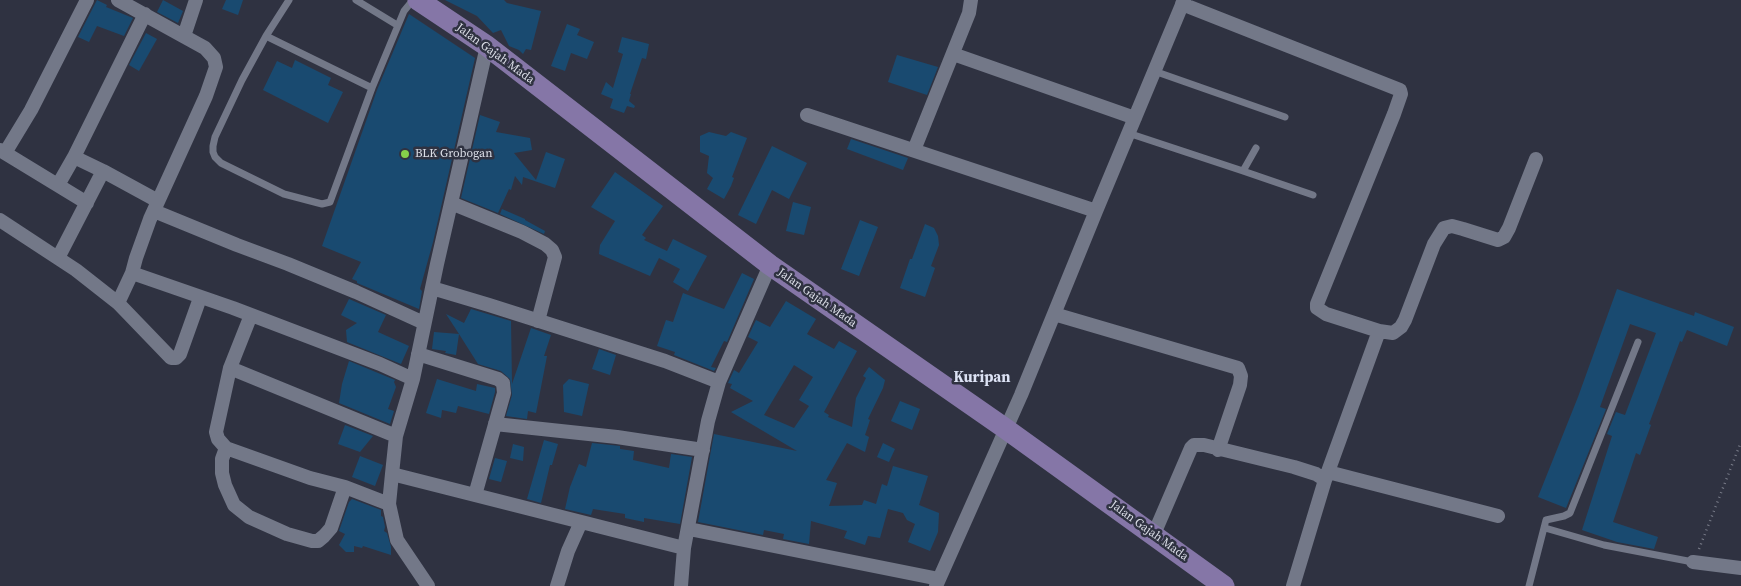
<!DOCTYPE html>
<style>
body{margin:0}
canvas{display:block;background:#2f3241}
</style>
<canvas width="1741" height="586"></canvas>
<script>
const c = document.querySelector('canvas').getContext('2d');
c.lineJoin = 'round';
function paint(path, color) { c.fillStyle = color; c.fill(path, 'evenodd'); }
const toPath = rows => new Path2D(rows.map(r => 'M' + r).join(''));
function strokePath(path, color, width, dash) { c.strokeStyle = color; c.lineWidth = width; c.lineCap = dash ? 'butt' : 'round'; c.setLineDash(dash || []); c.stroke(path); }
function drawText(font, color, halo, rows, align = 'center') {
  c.font = font + ' "Source Serif 4",serif'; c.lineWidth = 5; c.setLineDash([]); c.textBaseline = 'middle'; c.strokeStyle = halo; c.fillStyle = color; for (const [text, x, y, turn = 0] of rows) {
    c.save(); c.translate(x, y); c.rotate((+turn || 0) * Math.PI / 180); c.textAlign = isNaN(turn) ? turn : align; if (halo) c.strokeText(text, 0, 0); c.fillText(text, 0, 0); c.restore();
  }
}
paint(toPath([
 [97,0,107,5,106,7,133,18,124,36,97,26,89,42,78,37],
 [163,0,183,11,178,23,157,12],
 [226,0,243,0,238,15,222,9],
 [445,0,504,0,507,3,541,11,531,50,526,49,523,54,519,50,509,46,501,30,493,33,477,16],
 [409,14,475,58,433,242,420,289,422,291,419,309,357,283,357,281,352,279,361,262,322,246,377,90],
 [567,24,580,29,577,35,594,42,587,59,571,53,565,71,551,66],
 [146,33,157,39,139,71,129,65],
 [622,37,649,44,646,59,642,58,630,94,631,94,629,101,635,106,634,108,627,106,624,113,610,108,613,99,601,94,606,82,613,88,623,54,618,52],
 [897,55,938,67,927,95,888,82],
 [295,60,331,78,328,85,343,92,328,123,263,90,277,61,292,68],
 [480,115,500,122,496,132,530,138,532,150,514,153,536,180,546,152,565,159,555,188,523,177,522,185,515,176,511,190,509,189,498,213,461,198],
 [709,132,726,136,731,132,747,138,732,177,734,178,731,186,724,199,707,189,713,178,707,173,709,156,700,152,700,136],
 [851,139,908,158,903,170,847,149],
 [772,146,807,163,789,199,772,190,756,224,738,215],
 [615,172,663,206,642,235,646,238,644,240,667,251,673,239,707,256,688,291,673,282,680,269,659,258,650,276,599,254,600,245,615,221,591,207],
 [793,202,811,207,804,235,786,231],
 [502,209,525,219,525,220,545,231,544,234,500,214],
 [860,220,878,227,859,276,841,269],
 [925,224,934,228,938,236,939,245,931,266,935,268,925,297,900,288,910,259,912,259],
 [742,273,754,279,727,342,724,341,711,367,716,368,714,371,674,355,675,352,657,346,666,320,673,322,683,293,724,309],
 [1617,289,1694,316,1695,312,1734,327,1727,346,1687,330,1682,342,1680,341,1649,424,1651,425,1640,455,1636,453,1613,522,1658,537,1654,549,1617,542,1582,530,1612,436,1607,434,1616,412,1625,415,1656,333,1630,324,1600,407,1606,409,1566,508,1538,497,1578,397],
 [349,299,386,315,378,332,409,346,401,364,347,342,346,330,357,323,341,315],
 [786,301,816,319,807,334,834,349,839,341,857,351,824,412,829,415,828,417,852,427,856,398,866,378,863,376,869,367,885,380,883,388,868,419,870,420,865,435,869,437,865,452,847,443,826,480,837,483,829,506,862,505,864,500,876,504,882,484,887,486,893,466,928,476,919,505,939,513,938,532,930,551,908,542,915,524,907,520,903,513,888,509,880,538,868,536,865,545,844,538,847,531,811,521,809,544,783,539,784,534,764,530,763,535,698,522,714,434,797,451,731,412,753,401,730,388,732,384,728,383,734,370,739,373,758,342,748,337,756,320,770,327],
 [794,365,813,377,799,400,809,406,794,428,764,415],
 [471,309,511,321,512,384,531,328,551,335,544,356,547,356,536,413,528,411,527,419,506,416,512,395,510,379,501,371,478,364,459,334,456,355,445,353,446,351,432,349,434,332,459,334,446,314,464,323],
 [599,349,616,355,610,375,592,369],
 [349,361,395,380,394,382,396,387,388,409,394,411,390,424,339,403,342,384],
 [437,379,476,391,477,384,495,388,494,387,495,388,495,392,489,414,458,406,456,413,442,410,441,418,426,413],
 [569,379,589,384,582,416,564,412,563,385],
 [900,401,920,409,912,430,891,421],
 [345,425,373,436,360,452,338,444],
 [544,440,558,444,552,465,550,465,541,503,527,499],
 [592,443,620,446,620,449,634,451,633,460,669,468,671,454,692,457,680,524,644,518,644,522,625,518,625,514,593,509,591,515,565,509,570,487,579,464,586,467],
 [883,443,895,449,889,462,877,457],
 [513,444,524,447,523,461,510,458],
 [360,456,383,465,375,486,352,477],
 [495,458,507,461,501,482,489,479],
 [352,499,381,510,381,516,383,517,385,527,384,531,387,533,391,547,391,555,363,546,362,548,354,546,354,552,346,552,339,545,345,534,339,531,349,502]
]), '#194a70');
strokePath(toPath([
 [1699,549,1741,442]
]), '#787b88', 2.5, [1, 4]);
strokePath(toPath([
 [289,0,266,36,242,80,215,137,213,146,213,152,215,157,221,163,284,194,322,204,330,202,372,88],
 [356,0,397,25],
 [266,36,372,88,404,11,413,0],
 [1154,71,1285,117],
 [1128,133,1243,171,1256,148],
 [1243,171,1313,195],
 [1545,528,1604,545,1693,562],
 [1529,586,1546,520,1564,516,1570,513,1638,342]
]), '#737888', 7);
strokePath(toPath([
 [118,0,205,48,214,58,216,67,206,96,150,219,136,258,132,273,233,308,380,364,413,379],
 [1182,4,1400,90,1401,94,1394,114,1317,304,1317,308,1326,314,1379,331],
 [145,14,74,157,103,171,158,201],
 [184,36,196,0],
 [953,54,1135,118],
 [807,115,1096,211],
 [0,150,87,203],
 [914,150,969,13,971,0],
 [5,153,31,110,87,0],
 [58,185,74,157],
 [451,203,522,232,545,244,552,250,555,257,538,321],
 [154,211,237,245,288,264,356,292,424,323],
 [0,220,76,270,118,303,171,358,176,358,180,354,200,298],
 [58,258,103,171],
 [432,288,489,305,665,361,719,382],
 [118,303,132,273],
 [1054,314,1238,368,1241,376,1240,385,1218,450],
 [251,315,230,368,216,432,218,439,226,448,310,478,345,487,389,504],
 [418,354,498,379,503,383,504,393,475,495],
 [230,368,396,436],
 [495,424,617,437,703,450],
 [226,448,222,459,222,473,225,485,234,505,249,517,287,534,312,541,318,541,324,536,331,528,345,487],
 [1328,472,1498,516],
 [392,474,684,548],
 [689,529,939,579],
 [1154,534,1191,448,1194,445,1204,445,1294,467,1316,474,1325,480],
 [1693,562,1741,568],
 [428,586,397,540,389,504,392,474,396,436,413,379,437,264,487,46],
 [557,586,568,551,581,522],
 [681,586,684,548,708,421,719,382,770,265],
 [936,586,1021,395,1096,211,1184,0],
 [1293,586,1325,480,1379,331,1393,333,1401,327,1405,320,1434,244,1444,228,1452,226,1463,229,1498,240,1504,237,1509,228,1536,159]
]), '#737888', 14);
strokePath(toPath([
 [418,0,487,46,770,265,1006,429,1224,586]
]), '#8576a7', 21);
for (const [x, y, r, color] of [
 [405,154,5,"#87cf4a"]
]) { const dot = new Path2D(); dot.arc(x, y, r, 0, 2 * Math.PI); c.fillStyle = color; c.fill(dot); strokePath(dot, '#2f3241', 2); }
drawText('12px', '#dbdee7', '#2f3241', [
 ["Jalan Gajah Mada",495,54,36],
 ["Jalan Gajah Mada",817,298,35],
 ["Jalan Gajah Mada",1149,531,36]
]);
drawText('12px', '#dbdee7', '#2f3241', [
 ["BLK Grobogan",415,154]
], 'left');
drawText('bold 15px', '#dce2f4', '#2f3241', [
 ["Kuripan",982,378]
]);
</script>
